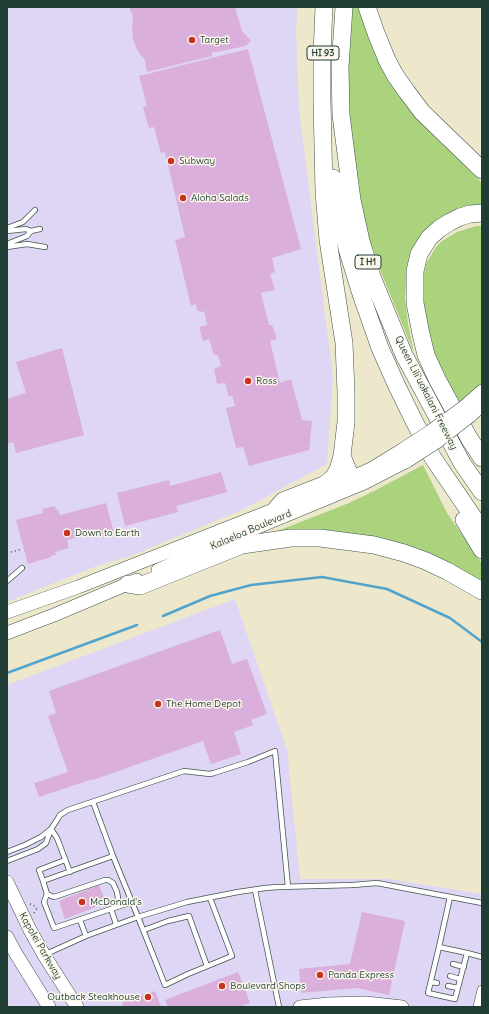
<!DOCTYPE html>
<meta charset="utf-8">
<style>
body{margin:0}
#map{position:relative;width:489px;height:1014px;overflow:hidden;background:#ede7cb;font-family:Delius,sans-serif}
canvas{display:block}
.frame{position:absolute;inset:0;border:8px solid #1f3d34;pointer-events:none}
</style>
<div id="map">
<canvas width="489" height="1014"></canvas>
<div class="frame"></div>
</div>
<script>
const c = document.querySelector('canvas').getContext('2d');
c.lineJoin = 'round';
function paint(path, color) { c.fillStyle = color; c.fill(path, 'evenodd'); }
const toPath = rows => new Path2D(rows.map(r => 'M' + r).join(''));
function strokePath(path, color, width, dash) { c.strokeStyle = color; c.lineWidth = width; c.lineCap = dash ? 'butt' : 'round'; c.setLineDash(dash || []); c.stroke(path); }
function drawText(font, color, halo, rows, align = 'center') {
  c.font = font + ' Delius,sans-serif'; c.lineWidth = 3; c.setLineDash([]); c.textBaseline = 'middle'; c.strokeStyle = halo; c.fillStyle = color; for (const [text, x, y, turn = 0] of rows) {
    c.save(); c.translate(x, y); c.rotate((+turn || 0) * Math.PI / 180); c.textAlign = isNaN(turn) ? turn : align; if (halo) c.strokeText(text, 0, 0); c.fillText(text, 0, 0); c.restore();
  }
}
paint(toPath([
 [7,7,298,7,296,29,299,111,333,377,327,464,242,510,128,557,99,565,7,602],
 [235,599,287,750,300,879,389,879,482,894,482,1007,7,1007,7,685]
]), '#dfd5f5');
paint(toPath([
 [349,7,363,7,420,121,482,183,482,209,469,210,407,271,405,298,408,324,414,353,381,272,373,249,370,242,360,207,352,158,346,67],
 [476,226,482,226,482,387,459,409,428,341,421,287,426,264,436,247,442,241,457,232],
 [423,465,447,513,482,564,482,589,416,555,257,539,349,503,374,491]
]), '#abd37e');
strokePath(toPath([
 [163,616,210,596,251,585,322,577,387,589,450,618,482,642],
 [7,673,137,625]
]), '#52a4cd', 2.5);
paint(toPath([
 [129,7,235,7,242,31,251,41,246,46,211,53,212,56,147,72,145,60,139,53,133,40,132,27,133,16],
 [248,49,301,249,272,258,275,272,270,274,275,290,261,293,269,325,272,325,277,339,270,341,280,383,291,379,302,420,312,421,309,450,249,466,243,447,236,448,226,408,235,406,232,395,229,397,225,383,217,384,214,369,221,366,218,355,214,355,209,339,203,341,199,327,207,325,204,311,201,312,197,310,196,304,191,306,175,240,185,237,165,152,161,153,154,127,149,128,143,107,147,106,139,76],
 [62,348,84,435,16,453,13,442,7,444,7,399,26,393,16,362],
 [221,472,227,492,176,506,178,512,125,526,117,493,169,480,170,486],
 [106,503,114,533,94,538,93,533,67,540,69,548,55,552,56,555,50,556,51,557,28,564,16,520,43,513,42,509,55,506,56,510,58,509,60,515],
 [220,630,232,664,247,659,267,714,251,720,253,725,234,732,241,754,211,764,203,741,93,780,93,779,39,797,34,783,68,772,48,716,56,713,49,691],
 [99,885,106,903,65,919,59,901],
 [362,912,405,921,389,995,357,988,301,993,299,969,350,964],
 [238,972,250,1003,239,1007,168,1007,165,1000],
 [155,991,161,1007,124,1007,122,1003]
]), '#daafdb');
const lane = toPath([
 [7,228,23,222,35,210],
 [7,231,26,229,31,231],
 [7,244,27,236,31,231,40,229],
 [7,247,27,244,45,247],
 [7,581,22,568],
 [93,802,113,856,138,917,165,985,188,974,232,956,210,898],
 [51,829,57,838,70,872],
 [7,852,25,845,41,837,51,829],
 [113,856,43,881,47,894,44,902,54,928,132,902],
 [7,861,38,849,46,843,51,829,57,820,60,815,68,810,184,771,210,774,214,773,248,762,275,751,288,887],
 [43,881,39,870,65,860],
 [255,890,279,1007],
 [47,894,54,897,105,880,108,880,113,883,117,892,118,898,115,907],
 [111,909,116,924],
 [80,920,86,936],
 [144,930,168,921,189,916,207,966],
 [439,947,450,897],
 [467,953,455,999,428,993,439,947,467,953,482,957],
 [46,954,86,936,138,917,187,902,238,892,265,888,278,887,353,885,377,883,482,903],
 [453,964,464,967],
 [450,976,460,979],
 [431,982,437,983],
 [448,986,458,988]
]);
const street = toPath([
 [478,1007,482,990]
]);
const secondary = toPath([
 [464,407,482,391],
 [470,416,482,405],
 [324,490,351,478,371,469,402,450],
 [158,570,243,533,364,483,407,461],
 [7,612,78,587,283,506],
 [7,633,54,615,137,580],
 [7,882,30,930,44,955,77,1007],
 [7,937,16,954,49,1007],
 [300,1007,328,1004,366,1003,402,1007]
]);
const highway = toPath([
 [344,7,340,67,341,115,352,200,361,241,372,277,404,355,462,463,482,492],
 [367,7,376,33,387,60,395,75,407,92,422,112,482,170],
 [333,178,339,215,348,252,362,297,380,348,396,384,413,419,433,458,482,530],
 [482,213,470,214,460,217,450,222,439,229,429,238,419,254,415,271,415,303,421,334,426,355,437,379,469,438,482,458],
 [342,456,351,478],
 [276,509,283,501,324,485,333,478,338,470,342,456,346,422,346,392,344,343,328,240,324,191,322,99,322,54,324,7],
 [464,520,482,550],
 [128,584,140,586,242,545,291,538,320,538,374,545,404,553,426,561,447,571,482,591]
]);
strokePath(lane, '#3e564b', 6);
strokePath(street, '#3e564b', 10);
strokePath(secondary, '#3e564b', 14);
strokePath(highway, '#3e564b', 18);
strokePath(toPath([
 [7,553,22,549],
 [30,904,33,905,37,908],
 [34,913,37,908,39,907]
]), '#3e564b', 1.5, [1, 3]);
strokePath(lane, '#fff', 4.5);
strokePath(street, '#fff', 9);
strokePath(secondary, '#fff', 13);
strokePath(highway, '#fff', 17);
const secondaryBridge = toPath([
 [402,450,431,431,464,407],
 [407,461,438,441,470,416]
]);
strokePath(secondaryBridge, '#3e564b', 14, []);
strokePath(secondaryBridge, '#fff', 13);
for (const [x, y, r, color] of [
 [192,40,4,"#c8321e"],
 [171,161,4,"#c8321e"],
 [183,198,4,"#c8321e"],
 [248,381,4,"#c8321e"],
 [67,533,4,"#c8321e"],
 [158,704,4,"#c8321e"],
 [82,902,4,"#c8321e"],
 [320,975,4,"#c8321e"],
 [222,986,4,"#c8321e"],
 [148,997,4,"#c8321e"]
]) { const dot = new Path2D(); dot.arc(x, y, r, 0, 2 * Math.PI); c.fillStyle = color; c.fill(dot); strokePath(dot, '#fbf7ec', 1.5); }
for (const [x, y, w] of [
 [323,53,32],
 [368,262,26]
]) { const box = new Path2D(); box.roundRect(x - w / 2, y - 7, w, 14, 3); c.fillStyle = '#fbf7ec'; c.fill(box); strokePath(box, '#1f3d34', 1); }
drawText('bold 9px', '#1f3d34', null, [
 ["HI 93",323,53],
 ["I H1",368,262]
]);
drawText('10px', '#1f3d34', '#fbf7ec', [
 ["Target",200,40],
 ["Subway",179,161],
 ["Aloha Salads",191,198],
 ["Ross",256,381],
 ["Down to Earth",75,533],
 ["The Home Depot",166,704],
 ["McDonald's",90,902],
 ["Panda Express",328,975],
 ["Boulevard Shops",230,986],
 ["Outback Steakhouse",140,997,"right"]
], 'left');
drawText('10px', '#1f3d34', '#fbf7ec', [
 ["Queen Liliʻuokalani Freeway",426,393,63],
 ["Kalaeloa Boulevard",251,530,-23],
 ["Kapolei Parkway",40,946,60]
]);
</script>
